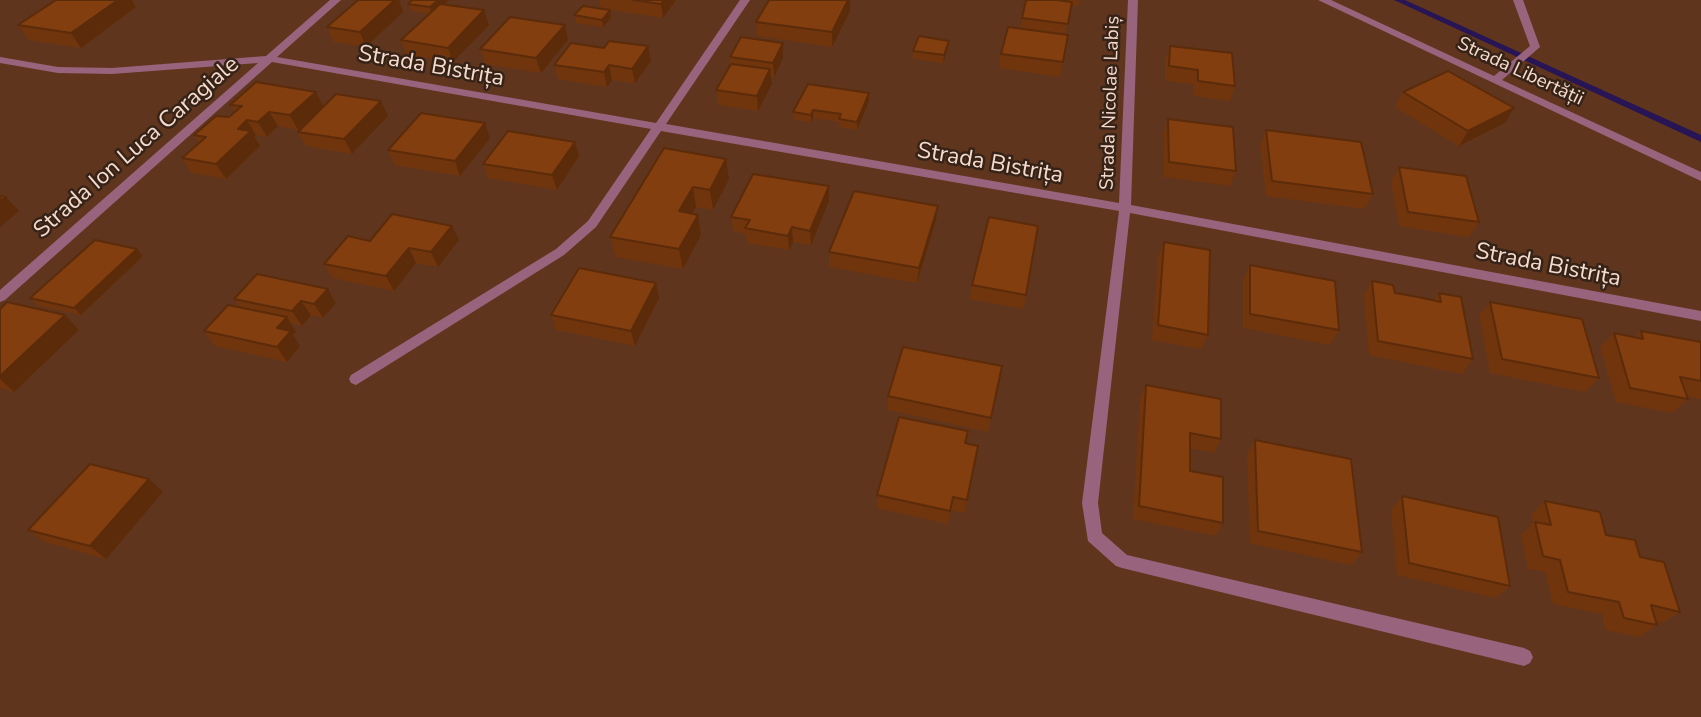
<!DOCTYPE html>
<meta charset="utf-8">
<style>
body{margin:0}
canvas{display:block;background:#5f351d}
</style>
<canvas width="1701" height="717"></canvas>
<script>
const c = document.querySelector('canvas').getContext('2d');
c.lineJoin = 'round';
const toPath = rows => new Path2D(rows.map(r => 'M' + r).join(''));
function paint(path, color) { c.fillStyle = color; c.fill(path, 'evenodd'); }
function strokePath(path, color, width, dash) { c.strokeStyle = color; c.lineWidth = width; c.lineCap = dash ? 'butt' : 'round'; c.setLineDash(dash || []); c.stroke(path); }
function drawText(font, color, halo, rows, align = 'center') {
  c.font = font + ' "Nunito Sans",sans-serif'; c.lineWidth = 5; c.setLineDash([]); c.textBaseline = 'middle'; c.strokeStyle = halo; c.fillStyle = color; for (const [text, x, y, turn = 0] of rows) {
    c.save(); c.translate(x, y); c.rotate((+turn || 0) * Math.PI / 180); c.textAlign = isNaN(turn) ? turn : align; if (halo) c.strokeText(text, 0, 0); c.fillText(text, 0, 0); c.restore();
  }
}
paint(toPath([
 [1394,0,1405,0,1701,135,1701,142,1394,0]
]), '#271555');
paint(toPath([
 [330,0,341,0,277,57,656,123,740,0,750,0,666,124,1119,203,1128,0,1138,0,1131,205,1701,311,1701,321,1130,213,1098,503,1102,533,1127,555,1524,648,1530,651,1533,657,1530,663,1524,666,1122,568,1116,566,1088,541,1082,503,1119,211,661,131,596,227,564,255,356,385,351,383,349,379,351,375,556,249,588,221,651,129,272,62,5,300,0,302,0,290,258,63,112,74,58,73,0,63,0,57,58,67,112,68,266,56,330,0],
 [1318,0,1331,0,1494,76,1530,46,1513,0,1523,0,1540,47,1502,80,1701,172,1701,181,1318,0]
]), '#98637c');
paint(toPath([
 [56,0,132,0,136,7,81,48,29,40,18,25],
 [358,0,399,0,403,12,366,47,334,42,327,27],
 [412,0,449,0,444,4,484,10,489,25,453,62,407,55,401,40,429,14,411,11,408,4],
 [599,0,676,0,663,18,610,10,611,18,603,27,576,23,574,15,601,9],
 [1026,0,1080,0,1079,6,1071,5,1065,35,1068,35,1060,77,999,68,1001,54,1020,29],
 [850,11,832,47,757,36,756,22],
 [565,25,568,40,541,73,485,64,480,49],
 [949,41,948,48,943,63,913,59,913,51],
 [783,43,783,58,774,77,771,77,772,84,758,111,718,105,716,90,730,64,730,57],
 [1170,46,1235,86,1230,101,1194,96,1193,84,1165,81,1165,60],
 [651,61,635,83,612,80,607,87,558,79,554,65],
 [316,92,323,106,298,130,278,126,267,137,256,135,254,136,260,146,226,179,192,173,182,158,199,143,194,135,229,117,235,112,230,105],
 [1403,92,1505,123,1459,146,1395,107],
 [381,101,388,116,352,154,306,146,298,132],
 [869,101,857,130,839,127,839,122,813,118,811,122,794,120,793,112],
 [1168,119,1236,171,1230,186,1164,177,1164,134],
 [1266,130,1373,194,1365,209,1266,196,1260,145],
 [490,138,460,176,395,165,388,150],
 [575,142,579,156,557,190,488,178,483,164],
 [726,159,729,179,713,210,696,207,693,214,698,215,701,235,683,269,616,257,610,237],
 [1399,167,1479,222,1469,237,1399,226,1391,182],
 [829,186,829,201,811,245,793,242,789,250,747,243,746,234,733,231,731,217],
 [936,220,917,283,829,267,829,252],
 [459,240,438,267,416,263,394,291,333,278,324,264,370,241],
 [1164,242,1208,335,1201,349,1152,340,1158,257],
 [143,256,81,315,38,306,30,298],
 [1250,265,1339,330,1330,345,1243,328,1243,280],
 [257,274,336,303,323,318,311,315,302,326,291,323,296,332,293,335,300,346,287,362,215,346,204,331,241,308,234,299],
 [1372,281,1395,293,1434,300,1439,293,1473,359,1462,374,1369,355,1364,295],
 [656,283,659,298,635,346,556,330,551,315],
 [972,285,1026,295,1023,309,970,299],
 [1490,302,1599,378,1585,392,1490,373,1479,316],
 [0,309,79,330,14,392,0,388],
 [1641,331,1701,342,1701,399,1687,396,1688,399,1672,413,1616,402,1600,347,1614,333,1634,337],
 [1002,366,988,432,888,410,888,396],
 [1146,385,1221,439,1214,453,1190,448,1190,471,1223,523,1216,536,1133,519,1140,399],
 [968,431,966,443,978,446,965,513,951,510,948,524,877,508,877,495],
 [1255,440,1362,552,1351,565,1250,543,1247,454],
 [163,492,106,559,45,542,28,530],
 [1402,496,1510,586,1496,598,1397,575,1391,510],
 [1545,501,1606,535,1640,557,1680,612,1662,623,1656,622,1657,625,1639,637,1606,630,1602,614,1553,604,1545,572,1528,569,1521,535,1533,523,1531,515]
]), '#70350d');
paint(toPath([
 [118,0,132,0,136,7,81,48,71,33],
 [395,0,399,0,403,12,366,47,360,32],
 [438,0,449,0,433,15,430,7],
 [664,0,676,0,663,18,661,4],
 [848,0,850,0,850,11,832,47,832,32],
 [484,10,489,25,453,62,448,48],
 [610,10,611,18,603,27,602,20],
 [565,25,568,40,541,73,536,58],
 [949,41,948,48,943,63,944,55],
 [783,43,783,58,774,77,773,63],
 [648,46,651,61,635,83,632,69],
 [609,65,612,80,607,87,604,72],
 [770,69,772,84,758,111,757,96],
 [316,92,323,106,298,130,290,115],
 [869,93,869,101,857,130,857,122],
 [381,101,388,116,352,154,344,139],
 [1514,108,1505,123,1459,146,1468,131],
 [813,110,813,118,811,122,811,115],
 [269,112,278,126,267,137,258,122],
 [247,120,256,135,254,136,260,146,226,179,216,164,238,129],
 [485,123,490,138,460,176,455,161],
 [575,142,579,156,557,190,552,175],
 [726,159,729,179,713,210,710,190],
 [829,186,829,201,811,245,810,231],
 [693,187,696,207,683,231,679,211],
 [6,197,19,211,0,227,0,201],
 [938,206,936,220,917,283,919,268],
 [698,215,701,235,683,269,679,249],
 [452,226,459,240,438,267,431,252],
 [792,227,793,242,789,250,788,236],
 [409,248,416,263,394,291,386,276],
 [137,249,143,256,81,315,74,308],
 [656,283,659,298,635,346,631,331],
 [328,289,336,303,323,318,314,304],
 [301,301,311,315,302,326,292,311],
 [65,315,79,330,14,392,0,379,0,376],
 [287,317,296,332,293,335,300,346,287,362,277,347,277,328],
 [149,479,163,492,106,559,90,546]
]), '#5b2b0a');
const building = toPath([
 [56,0,118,0,71,33,18,25,56,0],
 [358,0,395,0,360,32,327,27,358,0],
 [412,0,438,0,430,7,408,4,412,0],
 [633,0,664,0,661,4,633,0],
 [769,0,848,0,832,32,756,22,769,0],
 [1026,0,1057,0,1072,2,1068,24,1022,18,1026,0],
 [440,4,484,10,448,48,401,40,440,4],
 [583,6,610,10,602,20,574,15,583,6],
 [510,17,565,25,536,58,480,49,510,17],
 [1008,27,1068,35,1063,62,1001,54,1008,27],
 [919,36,949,41,944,55,913,51,919,36],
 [741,37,783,43,773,63,730,57,741,37],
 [609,41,648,46,632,69,609,65,604,72,554,65,571,43,604,48,609,41],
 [1170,46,1232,53,1235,86,1198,81,1198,70,1169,66,1170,46],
 [731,64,770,69,757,96,716,90,731,64],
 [1448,71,1514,108,1468,131,1403,92,1448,71],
 [256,82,316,92,290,115,269,112,258,122,247,120,238,129,251,131,216,164,182,158,206,137,194,135,216,116,229,117,242,106,230,105,256,82],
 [808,84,869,93,857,122,839,119,841,114,813,110,811,115,793,112,808,84],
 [336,94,381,101,344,139,298,132,336,94],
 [421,113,485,123,455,161,388,150,421,113],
 [1168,119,1233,127,1236,171,1169,162,1168,119],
 [1266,130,1361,142,1373,194,1272,181,1266,130],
 [508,131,575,142,552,175,483,164,508,131],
 [664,148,726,159,710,190,693,187,679,211,698,215,679,249,610,237,664,148],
 [1399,167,1466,176,1479,222,1408,212,1399,167],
 [753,174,829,186,810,231,792,227,788,236,745,228,750,220,731,217,753,174],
 [854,191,938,206,919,268,829,252,854,191],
 [0,196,6,197,0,201,0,196],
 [392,214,452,226,431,252,409,248,386,276,324,264,348,236,370,241,392,214],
 [989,217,1038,226,1026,295,972,285,989,217],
 [95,240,137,249,74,308,30,298,95,240],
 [1164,242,1210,250,1208,335,1158,325,1164,242],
 [1250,265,1335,281,1339,330,1250,314,1250,265],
 [579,268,656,283,631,331,551,315,579,268],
 [257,274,328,289,314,304,301,301,292,311,234,299,257,274],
 [1372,281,1393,285,1395,293,1418,297,1441,302,1439,293,1461,297,1473,359,1378,341,1372,281],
 [7,302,65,315,0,376,0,309,7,302],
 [1490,302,1582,319,1599,378,1502,359,1490,302],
 [228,305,287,317,277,328,291,331,277,347,204,331,228,305],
 [1641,331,1701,342,1701,381,1680,377,1688,399,1630,388,1614,333,1643,339,1641,331],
 [903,347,1002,366,991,418,888,396,903,347],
 [1146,385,1221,399,1221,439,1190,433,1190,471,1223,477,1223,523,1139,506,1146,385],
 [899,417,968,431,965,443,978,446,967,500,953,497,950,511,877,495,899,417],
 [1255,440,1351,459,1362,552,1258,531,1255,440],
 [90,464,149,479,90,546,28,530,90,464],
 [1402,496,1498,517,1510,586,1409,563,1402,496],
 [1545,501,1600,512,1606,535,1635,540,1640,557,1664,562,1680,612,1651,605,1657,625,1624,618,1619,602,1568,592,1560,560,1543,556,1535,522,1551,525,1545,501]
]);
paint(building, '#823e0f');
strokePath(building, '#5b2b0a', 2);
drawText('19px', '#f6dbcd', '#362318', [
 ["Strada Libertății",1520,72,25],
 ["Strada Nicolae Labiș",1111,103,-88]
]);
drawText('23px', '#f6dbcd', '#362318', [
 ["Strada Bistrița",431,67,10],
 ["Strada Ion Luca Caragiale",137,148,-41],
 ["Strada Bistrița",990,164,10],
 ["Strada Bistrița",1548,266,11]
]);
</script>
